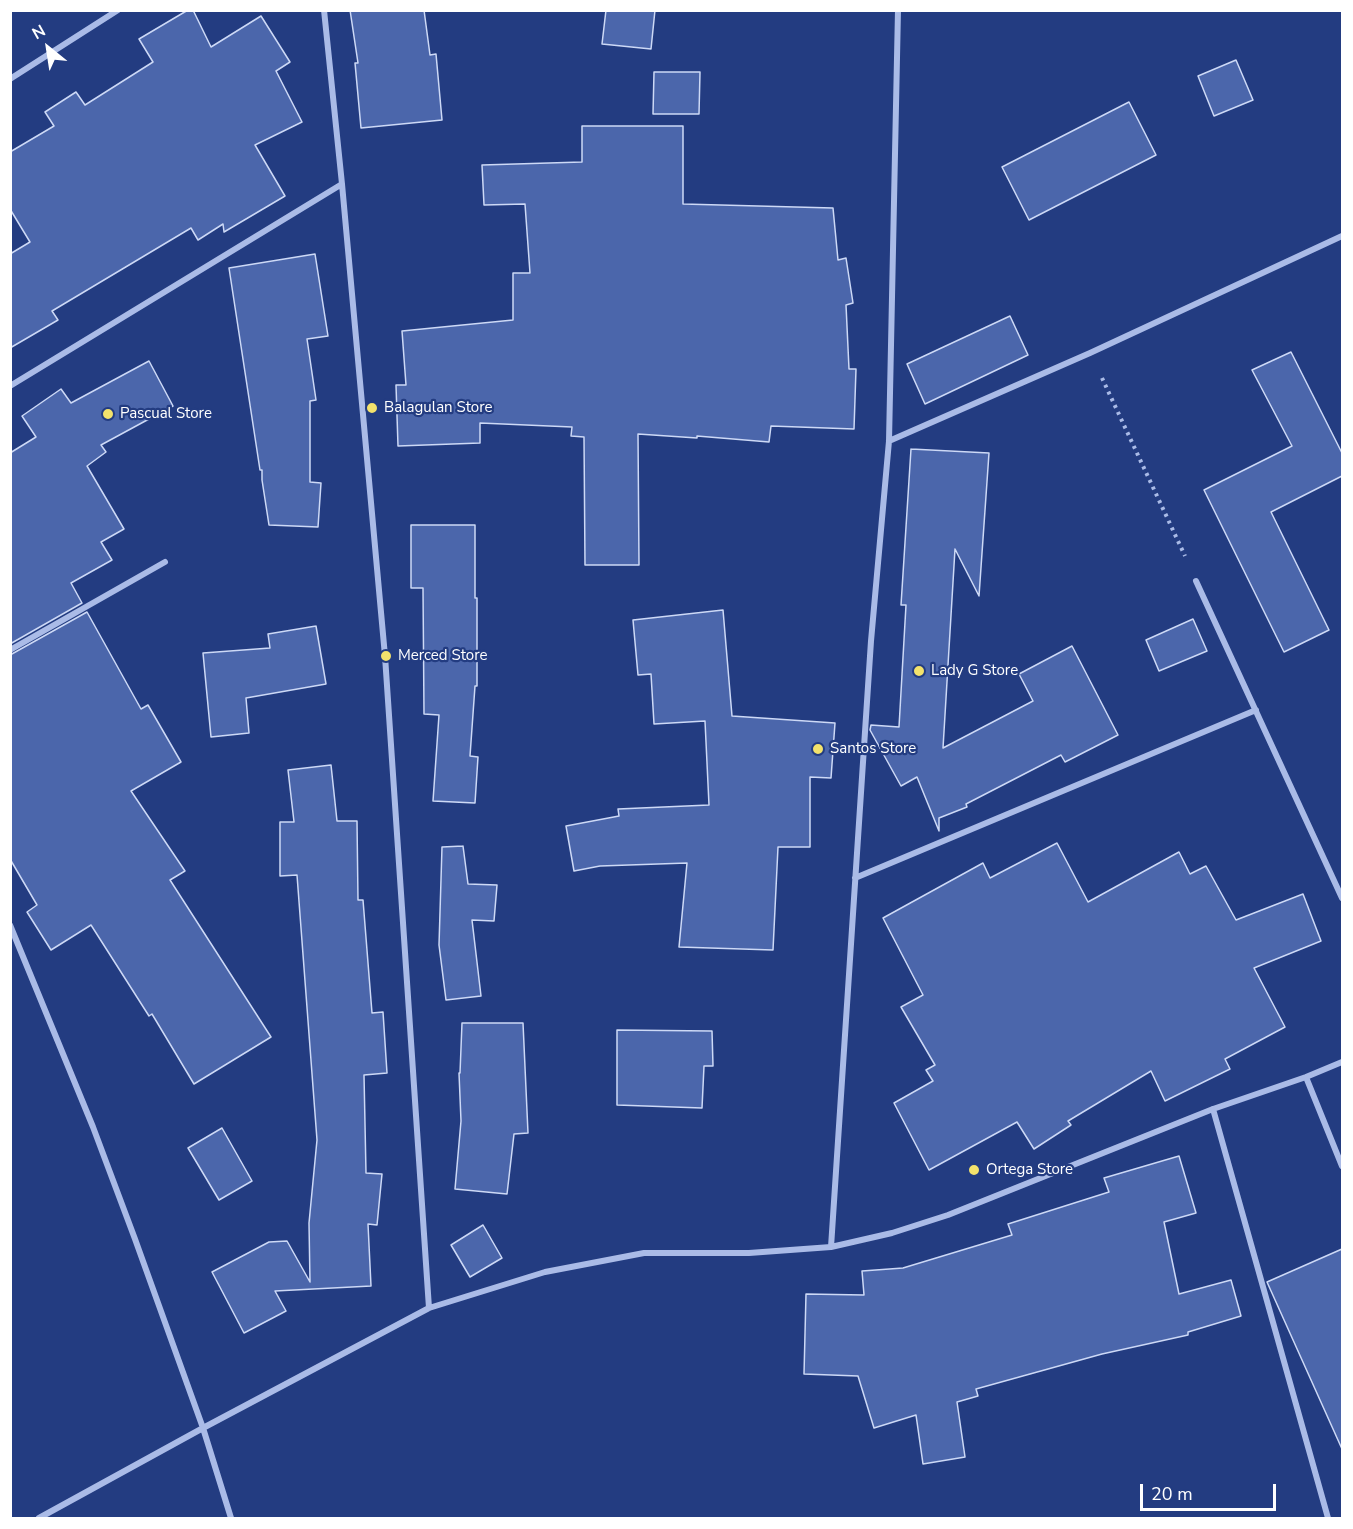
<!DOCTYPE html>
<style>
body{margin:0}
#map{position:relative;width:1353px;height:1529px;overflow:hidden;background:#233c81;font-family:"Nunito Sans",sans-serif}
canvas{display:block}
.frame{position:absolute;inset:0;border:12px solid #fff;pointer-events:none}
.north{position:absolute;left:18px;top:18px;width:60px;height:60px;-webkit-text-stroke:4px #233c81;paint-order:stroke;rotate:330deg;font-size:16px;font-weight:700;line-height:24px;text-align:center;color:#fff}
.north::after{content:'';display:block;margin:auto;width:21px;height:27px;background:#fff;clip-path:polygon(50% 0,100% 100%,50% 72%,0 100%)}
.scale{position:absolute;left:1140px;top:1484px;width:136px;height:27px;box-sizing:border-box;border:3px solid #fff;border-top:0;padding-left:8px;font-size:18px;line-height:21px;white-space:nowrap;color:#fff;-webkit-text-stroke:4px #233c81;paint-order:stroke}
</style>
<div id="map">
<canvas width="1353" height="1529"></canvas>
<div class="frame"></div>
<div class="north">N</div>
<div class="scale">20 m</div>
</div>
<script>
const c = document.querySelector('canvas').getContext('2d');
c.lineJoin = 'round';
function paint(path, color) { c.fillStyle = color; c.fill(path, 'evenodd'); }
const toPath = rows => new Path2D(rows.map(r => 'M' + r).join(''));
function strokePath(path, color, width, dash) { c.strokeStyle = color; c.lineWidth = width; c.lineCap = dash ? 'butt' : 'round'; c.setLineDash(dash || []); c.stroke(path); }
function drawText(font, color, halo, rows, align = 'center') {
  c.font = font + ' "Nunito Sans",sans-serif'; c.lineWidth = 4.5; c.setLineDash([]); c.textBaseline = 'middle'; c.strokeStyle = halo; c.fillStyle = color; for (const [text, x, y, turn = 0] of rows) {
    c.save(); c.translate(x, y); c.rotate((+turn || 0) * Math.PI / 180); c.textAlign = isNaN(turn) ? turn : align; if (halo) c.strokeText(text, 0, 0); c.fillText(text, 0, 0); c.restore();
  }
}
const building = toPath([
 [188,10,193,10,211,47,261,16,290,62,276,71,302,122,255,145,285,196,224,232,223,224,198,240,191,228,52,311,58,320,10,348,10,254,30,242,10,209,10,152,54,126,45,112,76,92,85,105,153,62,139,39,188,10],
 [350,10,424,10,430,55,436,54,442,120,361,128,355,63,358,63,350,10],
 [606,10,655,10,651,49,602,44,606,10],
 [1236,60,1253,100,1214,116,1198,76,1236,60],
 [654,72,700,72,699,114,653,114,654,72],
 [1129,102,1156,155,1029,220,1002,167,1129,102],
 [582,126,683,126,683,204,833,208,838,260,846,258,853,303,846,305,849,369,856,369,854,429,771,426,769,442,697,436,697,438,638,434,639,565,585,565,584,437,571,436,572,427,480,423,480,443,398,446,396,385,406,385,402,331,513,320,513,273,530,273,525,204,484,205,482,165,582,162,582,126],
 [315,254,328,336,307,339,316,400,310,401,310,482,321,483,318,527,269,525,262,480,262,470,260,470,229,268,315,254],
 [1010,316,1028,355,925,404,907,364,1010,316],
 [1291,352,1342,453,1342,476,1271,512,1329,630,1284,652,1204,490,1292,446,1252,370,1291,352],
 [149,361,173,406,101,445,106,452,87,466,124,529,101,542,112,560,71,583,82,603,10,644,10,453,36,437,22,416,61,389,71,403,149,361],
 [911,449,989,453,979,596,955,549,943,748,1033,701,1019,674,1072,646,1118,735,1065,762,1061,755,966,804,967,807,939,818,939,831,917,777,901,786,870,730,871,725,899,727,906,605,901,605,911,449],
 [411,525,475,525,475,598,477,598,477,686,475,686,470,756,478,757,475,803,433,801,439,715,424,714,423,588,411,588,411,525],
 [723,610,732,716,835,723,831,778,810,777,810,847,778,847,773,950,679,947,687,863,600,866,574,871,566,826,619,816,618,809,709,805,705,721,654,724,651,674,638,675,633,620,723,610],
 [87,612,141,709,148,705,181,762,131,791,185,871,170,880,271,1037,194,1084,152,1014,149,1016,91,925,51,950,27,912,37,905,10,859,10,655,87,612],
 [1193,619,1207,651,1159,671,1146,640,1193,619],
 [316,626,326,684,246,698,249,733,211,737,203,653,270,648,268,634,316,626],
 [331,765,337,821,357,821,358,900,363,900,372,1013,383,1012,387,1073,364,1075,366,1173,382,1174,377,1225,368,1224,371,1286,275,1291,286,1311,244,1333,212,1272,269,1242,287,1241,310,1282,309,1223,317,1140,297,875,280,876,280,822,294,822,288,770,331,765],
 [1057,843,1088,902,1179,852,1190,874,1206,866,1236,920,1303,894,1321,941,1254,968,1285,1027,1225,1059,1230,1069,1165,1101,1151,1071,1068,1121,1071,1125,1034,1149,1017,1122,929,1170,894,1103,933,1081,926,1070,935,1065,901,1007,923,995,883,918,983,863,990,878,1057,843],
 [463,846,468,884,497,885,494,921,472,920,481,996,446,1000,439,945,442,847,463,846],
 [462,1023,523,1023,528,1133,514,1134,507,1194,455,1189,461,1121,459,1073,460,1073,462,1023],
 [617,1030,712,1031,713,1066,704,1066,702,1108,617,1105,617,1030],
 [222,1128,252,1181,219,1200,188,1148,222,1128],
 [1179,1156,1196,1213,1164,1222,1179,1294,1231,1280,1241,1316,1188,1332,1188,1335,1102,1354,976,1389,978,1396,957,1402,965,1457,923,1464,916,1415,874,1428,858,1376,804,1374,806,1294,864,1295,862,1271,903,1268,1012,1235,1008,1224,1109,1192,1104,1178,1179,1156],
 [483,1225,502,1258,470,1277,451,1245,483,1225],
 [1342,1249,1342,1449,1267,1282,1342,1249]
]);
paint(building, '#4b66ab');
strokePath(building, '#cdd9f6', 1.5);
strokePath(toPath([
 [1102,378,1185,556]
]), '#aabbe7', 4, [3, 4.5]);
strokePath(toPath([
 [324,10,342,184,385,656,429,1308],
 [10,79,118,10],
 [10,386,342,184],
 [889,441,1090,353,1342,236],
 [1196,581,1342,898],
 [10,650,165,562],
 [855,878,1256,710],
 [10,925,93,1127,135,1239,203,1428,231,1518],
 [1306,1077,1342,1166],
 [1213,1109,1328,1518],
 [831,1247,871,641,889,441,898,10],
 [39,1518,203,1428,429,1308,545,1272,644,1253,749,1253,831,1247,892,1233,948,1215,1213,1109,1306,1077,1342,1062]
]), '#aabbe7', 6);
for (const [x, y, r, color] of [
 [372,408,6,"#f3e26c"],
 [108,414,6,"#f3e26c"],
 [386,656,6,"#f3e26c"],
 [919,671,6,"#f3e26c"],
 [818,749,6,"#f3e26c"],
 [974,1170,6,"#f3e26c"]
]) { const dot = new Path2D(); dot.arc(x, y, r, 0, 2 * Math.PI); c.fillStyle = color; c.fill(dot); strokePath(dot, '#233c81', 2); }
drawText('15px', '#fff', '#233c81', [
 ["Balagulan Store",384,408],
 ["Pascual Store",120,414],
 ["Merced Store",398,656],
 ["Lady G Store",931,671],
 ["Santos Store",830,749],
 ["Ortega Store",986,1170]
], 'left');
</script>
